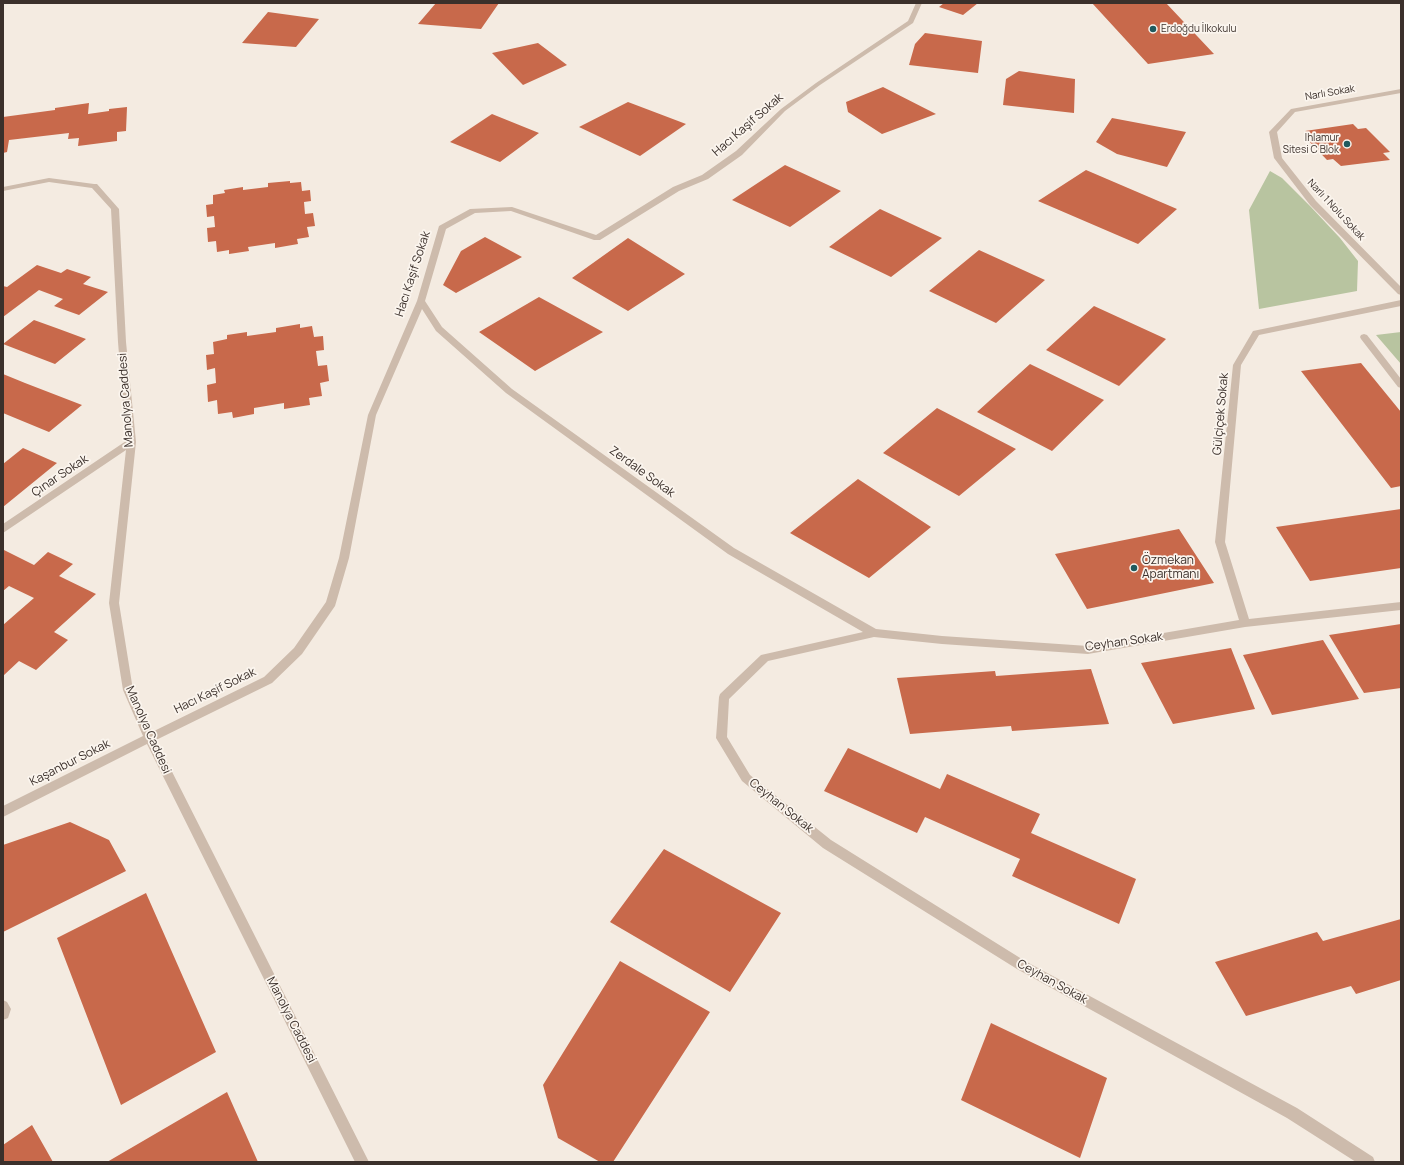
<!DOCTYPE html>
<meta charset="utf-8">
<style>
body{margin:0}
#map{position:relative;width:1404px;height:1165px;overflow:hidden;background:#f4ebe1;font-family:Manrope,sans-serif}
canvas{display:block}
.frame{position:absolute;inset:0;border:4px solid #3b302b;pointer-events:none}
</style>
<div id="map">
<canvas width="1404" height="1165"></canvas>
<div class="frame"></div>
</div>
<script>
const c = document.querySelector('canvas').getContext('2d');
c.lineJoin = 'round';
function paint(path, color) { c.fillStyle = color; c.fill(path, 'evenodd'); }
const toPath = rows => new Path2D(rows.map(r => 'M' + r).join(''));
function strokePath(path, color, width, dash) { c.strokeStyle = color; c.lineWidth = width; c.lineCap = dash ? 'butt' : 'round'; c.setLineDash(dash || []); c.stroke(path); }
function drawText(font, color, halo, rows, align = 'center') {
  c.font = font + ' Manrope,sans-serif'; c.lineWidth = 3.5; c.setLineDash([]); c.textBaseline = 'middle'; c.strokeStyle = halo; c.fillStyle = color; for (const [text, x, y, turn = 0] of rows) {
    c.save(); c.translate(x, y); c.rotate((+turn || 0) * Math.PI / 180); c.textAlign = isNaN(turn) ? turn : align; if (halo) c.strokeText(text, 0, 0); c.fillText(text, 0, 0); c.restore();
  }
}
paint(toPath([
 [1270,171,1282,178,1311,207,1340,238,1358,261,1357,291,1259,309,1249,210],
 [1401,332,1401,364,1376,335]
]), '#b8c4a0');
paint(toPath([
 [436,3,499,3,481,29,418,24],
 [944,3,978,3,963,15,939,7],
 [1092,3,1166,3,1214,54,1148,64],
 [268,12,319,19,296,47,242,43],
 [925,33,982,41,978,73,909,65,915,44],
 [538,43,567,65,523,85,492,53],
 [1019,71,1075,79,1074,113,1003,105,1006,79],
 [883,87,936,114,882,134,848,112,846,102],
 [628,102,686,124,640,156,579,127],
 [89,103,88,114,109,111,109,109,127,107,126,131,117,132,117,141,78,146,79,138,68,139,69,133,9,140,7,152,3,153,3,117,55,110,55,108],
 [492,114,539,133,500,162,450,142],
 [1112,118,1186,132,1167,167,1117,154,1096,142],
 [1353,124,1358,129,1366,128,1390,152,1383,153,1390,160,1341,166,1333,159,1327,160,1305,137,1310,136,1305,131],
 [785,165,841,191,790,227,732,200],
 [1086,170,1177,209,1138,244,1038,201],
 [290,181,290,183,301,182,302,191,310,190,311,201,304,202,305,214,313,213,315,226,307,227,309,237,297,239,298,244,275,248,275,243,248,247,249,251,229,254,229,250,217,252,216,241,208,242,207,228,215,227,214,216,207,217,206,205,213,204,213,195,225,193,224,190,243,187,243,190,268,187,268,183],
 [880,209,942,238,891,277,829,247],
 [485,237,522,257,456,293,443,285,461,251],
 [628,238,685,274,628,311,572,278],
 [979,250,1045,280,996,323,929,291],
 [37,265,61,273,67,269,91,277,83,284,108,292,79,315,54,306,63,299,39,290,3,317,3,286,7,287],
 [539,297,603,332,535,371,479,332],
 [1094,306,1166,339,1119,386,1046,350],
 [34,320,59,329,86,339,55,364,3,344],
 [300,324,300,328,312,326,314,337,323,336,324,350,316,351,318,366,327,365,329,381,320,383,322,396,309,398,310,405,284,409,284,403,254,408,254,414,233,418,232,412,218,414,217,400,208,402,207,385,216,383,215,368,207,370,206,355,214,354,213,342,227,339,227,335,247,332,247,336,276,332,276,328],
 [1361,363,1401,412,1401,486,1391,488,1301,371],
 [1030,364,1104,400,1052,451,977,412],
 [3,374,25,383,82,405,49,432,3,413],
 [937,408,1016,449,959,496,883,453],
 [23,448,57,463,3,507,3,464],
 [858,479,931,527,869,578,790,533],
 [1401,509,1401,568,1310,581,1276,527],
 [1179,529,1214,583,1087,609,1055,554],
 [4,550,34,565,48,552,73,564,59,576,96,594,54,632,68,640,36,670,19,661,3,676,3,625,34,598,9,586,3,591],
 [1401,624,1401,688,1364,693,1329,635],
 [1323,640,1359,699,1272,715,1243,655],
 [1231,648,1255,709,1173,724,1141,663],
 [1091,669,1109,724,1012,731,1011,726,910,734,897,678,995,671,996,676],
 [848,748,940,789,947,774,1040,814,1031,833,1136,879,1119,924,1012,876,1020,859,925,817,917,833,824,791],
 [70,822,109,840,126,871,3,932,3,845],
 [664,849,781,913,730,992,610,922],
 [146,893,216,1052,121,1105,57,938],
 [1401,919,1401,980,1356,994,1351,986,1246,1016,1215,962,1317,932,1323,941],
 [620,961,710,1012,613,1162,600,1162,558,1138,543,1085],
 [991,1023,1107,1078,1080,1158,961,1100],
 [227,1092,258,1162,107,1162],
 [32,1125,53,1162,3,1162,3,1145]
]), '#c8694b');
paint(toPath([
 [916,3,922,3,913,23,820,85,785,111,742,155,708,179,679,191,600,240,594,240,511,211,475,213,446,229,425,301,442,327,512,389,734,548,876,629,942,636,1088,646,1239,620,1215,542,1233,365,1253,331,1401,300,1401,306,1259,335,1241,365,1225,542,1249,619,1401,602,1401,610,1245,627,1088,654,942,644,874,637,768,661,729,699,727,737,750,775,831,840,1025,961,1297,1108,1373,1157,1375,1162,1356,1162,1287,1118,1017,969,823,848,742,781,716,738,719,697,720,694,761,655,863,632,728,554,506,393,436,331,422,309,376,415,349,558,335,606,302,654,272,683,156,740,369,1162,355,1162,147,744,3,817,3,806,143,736,123,690,109,603,126,450,3,533,3,524,126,441,118,342,111,209,92,188,49,182,3,191,3,187,49,178,94,184,97,184,119,209,126,342,136,442,119,603,133,690,152,732,264,677,294,648,326,602,339,558,368,415,417,301,439,226,470,209,512,207,596,235,673,187,702,175,736,151,781,109,816,83,908,21,916,3],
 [1401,89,1401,93,1295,112,1277,132,1282,158,1316,201,1401,287,1401,295,1398,294,1310,205,1274,158,1269,132,1291,109,1401,89],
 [1364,334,1367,335,1401,379,1401,388,1398,387,1361,339,1360,337,1361,335,1364,334],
 [3,1000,7,1002,11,1009,8,1018,3,1020,3,1000]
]), '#cdbbac');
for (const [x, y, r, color] of [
 [1153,29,4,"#1f5a5e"],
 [1347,144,4,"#1f5a5e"],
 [1134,568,4,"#1f5a5e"]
]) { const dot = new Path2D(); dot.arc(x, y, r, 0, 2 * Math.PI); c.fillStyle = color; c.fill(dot); strokePath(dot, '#fbf5ee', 1.5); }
drawText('10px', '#3b302b', '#fbf5ee', [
 ["Erdoğdu İlkokulu",1161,29],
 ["Ihlamur",1339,138,"right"],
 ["Sitesi C Blok",1339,150,"right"]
], 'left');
drawText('10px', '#3b302b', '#fbf5ee', [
 ["Narlı Sokak",1330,93,-10],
 ["Narlı 1 Nolu Sokak",1336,210,47]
]);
drawText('12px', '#3b302b', '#fbf5ee', [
 ["Hacı Kaşif Sokak",748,125,-41],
 ["Hacı Kaşif Sokak",413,274,-72],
 ["Manolya Caddesi",126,400,-94],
 ["Gülçiçek Sokak",1221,414,-85],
 ["Zerdale Sokak",642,472,36],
 ["Çınar Sokak",60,476,-34],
 ["Ceyhan Sokak",1124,642,-8],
 ["Hacı Kaşif Sokak",215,691,-26],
 ["Manolya Caddesi",148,730,66],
 ["Kaşanbur Sokak",70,763,-27],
 ["Ceyhan Sokak",781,806,39],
 ["Ceyhan Sokak",1052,982,29],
 ["Manolya Caddesi",291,1020,63]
]);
drawText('12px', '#3b302b', '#fbf5ee', [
 ["Özmekan",1142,561],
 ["Apartmanı",1142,575]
], 'left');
</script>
